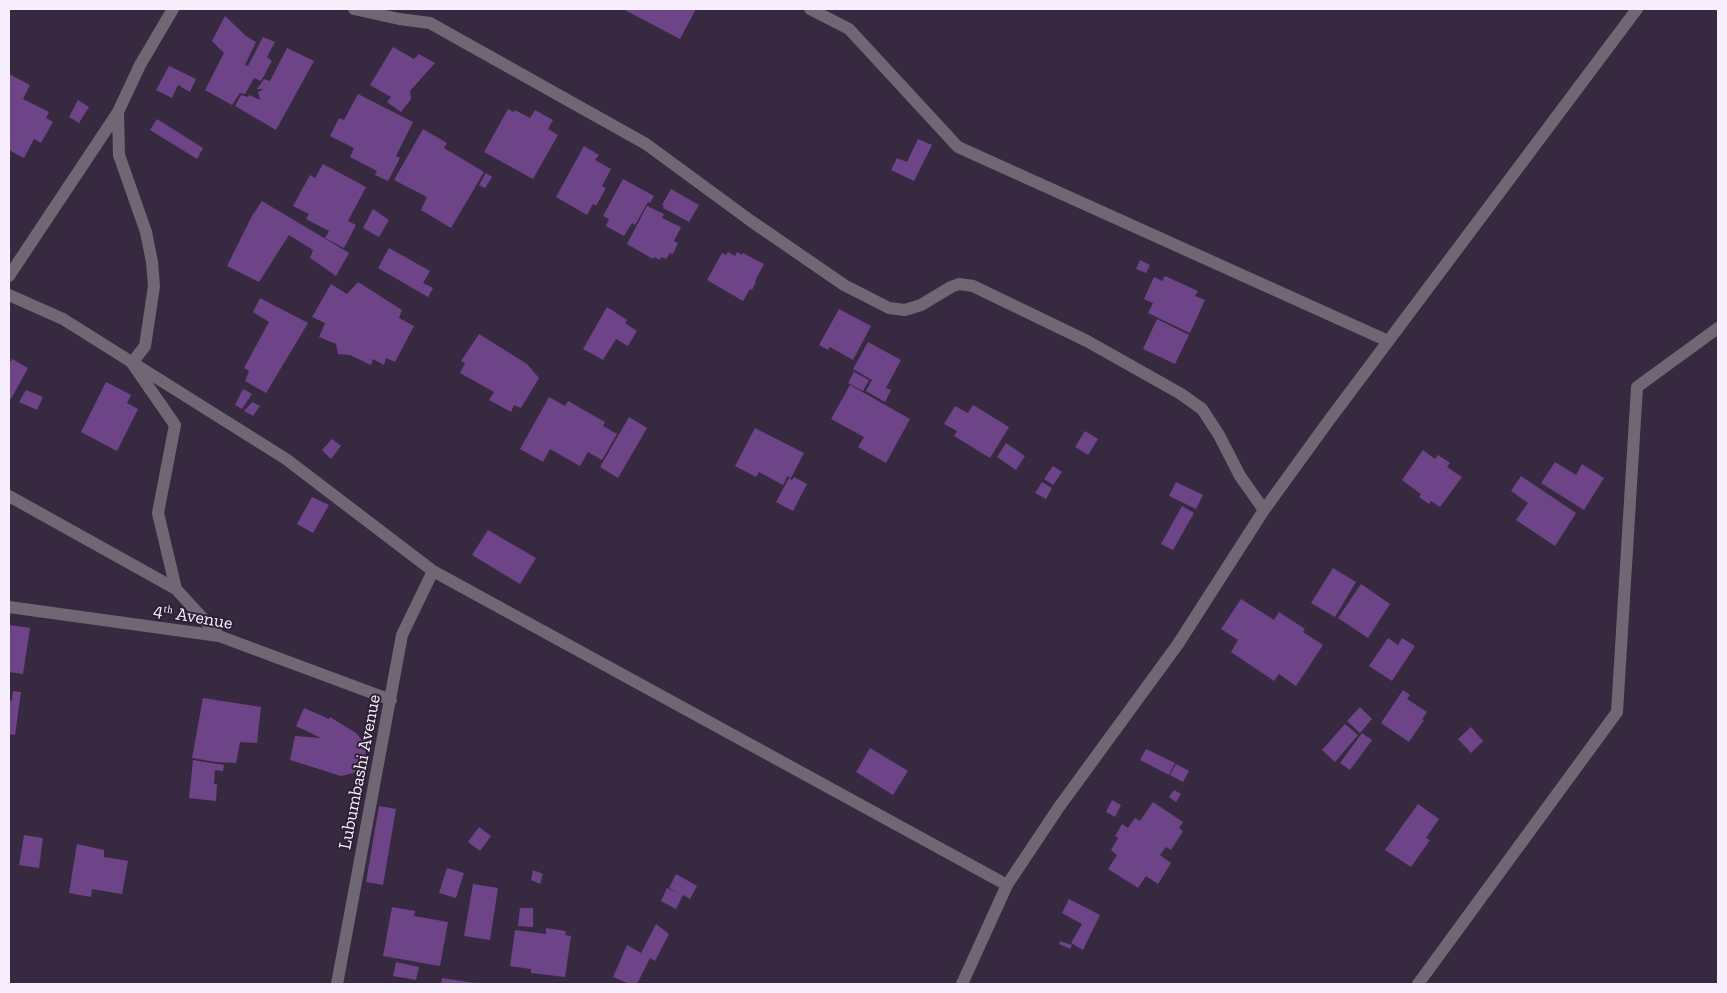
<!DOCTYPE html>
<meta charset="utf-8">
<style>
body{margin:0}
#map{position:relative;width:1727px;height:993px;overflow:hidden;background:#372a40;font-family:"Zilla Slab",serif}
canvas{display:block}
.frame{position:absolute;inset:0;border:10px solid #f7effe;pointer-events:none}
</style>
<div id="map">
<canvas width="1727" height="993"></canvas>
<div class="frame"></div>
</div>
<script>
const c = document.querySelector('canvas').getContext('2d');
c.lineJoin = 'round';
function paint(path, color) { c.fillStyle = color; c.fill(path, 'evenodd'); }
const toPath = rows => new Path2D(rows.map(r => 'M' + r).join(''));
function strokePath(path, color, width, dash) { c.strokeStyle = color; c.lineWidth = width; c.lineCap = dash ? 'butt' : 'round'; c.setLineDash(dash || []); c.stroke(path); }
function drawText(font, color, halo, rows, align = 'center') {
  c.font = font + ' "Zilla Slab",serif'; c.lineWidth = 4; c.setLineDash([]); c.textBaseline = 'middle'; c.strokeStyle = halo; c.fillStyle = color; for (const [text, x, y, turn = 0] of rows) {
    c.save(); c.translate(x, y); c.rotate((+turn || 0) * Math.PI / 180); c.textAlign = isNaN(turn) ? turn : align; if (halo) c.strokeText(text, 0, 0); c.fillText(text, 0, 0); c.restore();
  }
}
paint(toPath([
 [623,9,696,9,680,39],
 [225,16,246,36,256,42,245,65,248,66,263,37,275,42,267,57,272,61,261,81,254,78,245,94,240,93,232,105,205,90,224,53,212,41],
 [393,47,414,59,419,54,435,63,410,91,411,99,401,112,387,102,391,97,370,85],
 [287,48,314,61,276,130,235,106,241,95,248,97,249,95,260,100,258,92,264,89,257,89,264,79,270,81],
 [169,66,196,79,190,92,178,85,172,98,156,90],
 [9,74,30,85,23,99,49,112,46,118,53,122,41,143,34,139,24,158,9,150],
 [358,94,413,122,396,156,400,158,388,181,375,175,377,171,350,157,354,148,330,136,339,118,344,120],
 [78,100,89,107,79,123,69,117],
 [508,109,514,112,515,110,530,118,535,110,553,120,548,129,558,135,533,179,484,152],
 [157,119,203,148,197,159,150,130],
 [423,129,447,143,444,148,484,172,451,228,421,210,427,197,394,180],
 [918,139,932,145,914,181,891,170,897,158,907,162],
 [584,146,599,155,595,160,611,169,602,186,606,188,596,206,593,204,587,215,556,197],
 [323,164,366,187,348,221,356,225,344,248,325,238,329,231,306,219,309,214,293,206,310,175,315,178],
 [486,173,492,177,485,188,479,185],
 [623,179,654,196,650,203,648,202,635,225,632,223,624,236,606,226,609,219,603,216],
 [671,189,699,205,689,222,663,208,664,206,662,205],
 [262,201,349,253,336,276,310,258,313,250,289,235,259,282,227,266,252,216],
 [647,206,664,214,662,218,681,227,674,241,678,243,673,254,670,253,666,259,661,257,660,260,654,257,653,259,627,244],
 [373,209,389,220,379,237,363,228],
 [389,248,430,271,423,283,433,288,428,297,378,268],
 [728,252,735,256,737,252,742,255,743,253,764,264,755,281,756,282,752,290,750,289,743,301,707,280,722,253,726,255],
 [1140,260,1150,265,1146,273,1136,269],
 [1165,276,1198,291,1195,296,1205,300,1190,333,1148,313,1153,303,1144,299,1154,277,1162,281],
 [358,282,402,310,399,318,414,326,395,362,386,358,384,365,373,359,371,365,350,355,338,354,336,344,319,337,325,323,312,317,331,284,347,294],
 [260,298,308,323,266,393,245,381,249,371,244,368,269,322,253,312],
 [607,307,627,320,625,323,637,331,628,346,616,339,603,360,583,349],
 [839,309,871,326,853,360,830,347,828,350,819,345],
 [1157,319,1189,335,1175,364,1143,349],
 [479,334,527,364,539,378,521,408,514,405,511,412,489,400,494,392,460,373,465,363,461,361],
 [868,342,901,360,886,388,891,390,885,402,866,391,872,380,853,369],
 [12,359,28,368,11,399,9,398,9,364],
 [854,372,869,380,863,391,848,383],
 [106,382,131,395,127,403,138,409,117,451,81,432],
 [850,385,910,419,886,463,858,447,864,437,831,419],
 [243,389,252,394,242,409,235,405],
 [26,390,43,397,37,410,19,402],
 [549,397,565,406,568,401,605,422,603,426,617,434,602,460,588,452,580,466,550,449,543,462,520,449],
 [252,402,260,406,253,416,244,411],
 [973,405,1009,427,990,458,954,436,957,431,944,424,955,406,968,413],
 [629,417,647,428,618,478,600,467],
 [755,428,804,453,791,478,786,476,787,477,783,485,759,472,756,477,735,466],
 [1085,431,1098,439,1088,455,1075,447],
 [332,439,341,446,331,459,322,450],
 [1006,443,1025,456,1016,470,997,457],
 [1423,450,1435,459,1438,455,1450,463,1447,467,1462,477,1440,507,1431,501,1429,504,1419,497,1421,494,1402,480],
 [1555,462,1576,475,1582,464,1604,478,1584,510,1541,483],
 [1053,466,1062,472,1053,485,1044,479],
 [1521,476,1576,513,1555,546,1516,520,1528,503,1511,491],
 [794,477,807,484,793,511,776,502,789,478,792,480],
 [1042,482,1052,488,1046,499,1035,493],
 [1176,482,1203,495,1196,509,1169,496],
 [312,497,329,505,313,533,297,524],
 [1182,506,1194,513,1173,550,1161,544],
 [488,530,536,558,520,584,472,555],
 [1333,568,1356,582,1335,617,1311,603],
 [1361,584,1390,604,1368,638,1338,618],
 [1241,599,1274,620,1279,612,1305,629,1303,632,1323,645,1296,686,1279,674,1274,681,1231,652,1238,640,1221,629],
 [9,625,30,628,23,674,9,672],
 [1388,638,1398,645,1402,638,1415,646,1392,681,1369,666],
 [1403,690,1410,695,1407,699,1427,712,1422,719,1424,720,1409,742,1381,723],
 [13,691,21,692,15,735,9,734,9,700,12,701],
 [203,698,261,707,257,743,240,742,236,763,215,762,192,758],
 [1360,707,1372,719,1360,733,1347,721],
 [304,708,329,719,330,717,356,733,365,744,366,759,357,772,341,776,290,760,295,736,321,738,296,726],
 [1345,724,1358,735,1335,762,1322,750],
 [1471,727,1483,741,1471,753,1458,739],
 [1362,733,1372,740,1350,770,1340,763],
 [870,748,908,771,893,795,856,772],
 [1146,749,1175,763,1169,775,1140,760],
 [193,760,224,765,223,771,215,770,214,784,217,784,216,801,189,798],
 [1176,764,1189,771,1183,782,1170,775],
 [1174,790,1181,794,1176,802,1169,797],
 [1112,800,1121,805,1115,817,1106,812],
 [1153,802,1183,822,1179,828,1183,831,1171,850,1166,847,1160,855,1171,863,1158,884,1146,876,1138,888,1108,869,1117,855,1111,850,1118,838,1115,836,1122,824,1128,828,1135,818,1140,821],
 [1418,804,1439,819,1426,838,1430,840,1411,867,1385,850],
 [379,806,396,809,383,885,366,882],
 [479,827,491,836,480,851,468,842],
 [24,835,43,838,39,868,19,865],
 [77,844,104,850,104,857,128,861,122,894,92,889,91,897,69,893],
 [447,868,464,873,456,898,439,893],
 [533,870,543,874,540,884,531,880],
 [676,874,697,886,690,899,683,895,676,909,661,901,667,888,678,893,669,888],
 [473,884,498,888,490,940,464,936],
 [1069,899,1100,915,1083,950,1071,943,1082,924,1062,913],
 [392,907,415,911,414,916,448,922,440,966,383,956],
 [520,908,533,908,533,927,518,926],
 [656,924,669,934,655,961,650,958,637,984,630,984,613,977,627,945,641,953],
 [546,928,566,931,565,935,571,936,565,977,531,973,531,969,510,966,515,930,546,934],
 [1060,941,1072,945,1070,949,1059,944],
 [396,962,419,967,416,980,393,976],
 [442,978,475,983,475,984,441,984]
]), '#6d4488');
strokePath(toPath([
 [173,9,140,65,118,112,119,155,146,232,152,262,154,286,145,346,132,363,175,425,158,513,176,589],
 [354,9,399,19,430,23,646,144,751,221,844,285,889,308,905,310,921,305,951,287,959,284,973,286,1087,341,1181,394,1202,409,1219,435,1240,476,1264,510],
 [810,9,849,29,958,147,1388,341],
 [9,276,118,112],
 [9,295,63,319,286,459,433,571,1007,885],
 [9,496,176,589,219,636],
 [9,607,219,636,391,700],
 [337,984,402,635,433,571],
 [962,984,1007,885,1059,807,1178,644,1264,510,1327,423,1637,9],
 [1418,984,1617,712,1637,387,1718,328]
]), '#6f6874', 12);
drawText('18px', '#f7effe', '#2d2035', [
 ["4ᵗʰ Avenue",193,617,10],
 ["Lubumbashi Avenue",360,772,-79]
]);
</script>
